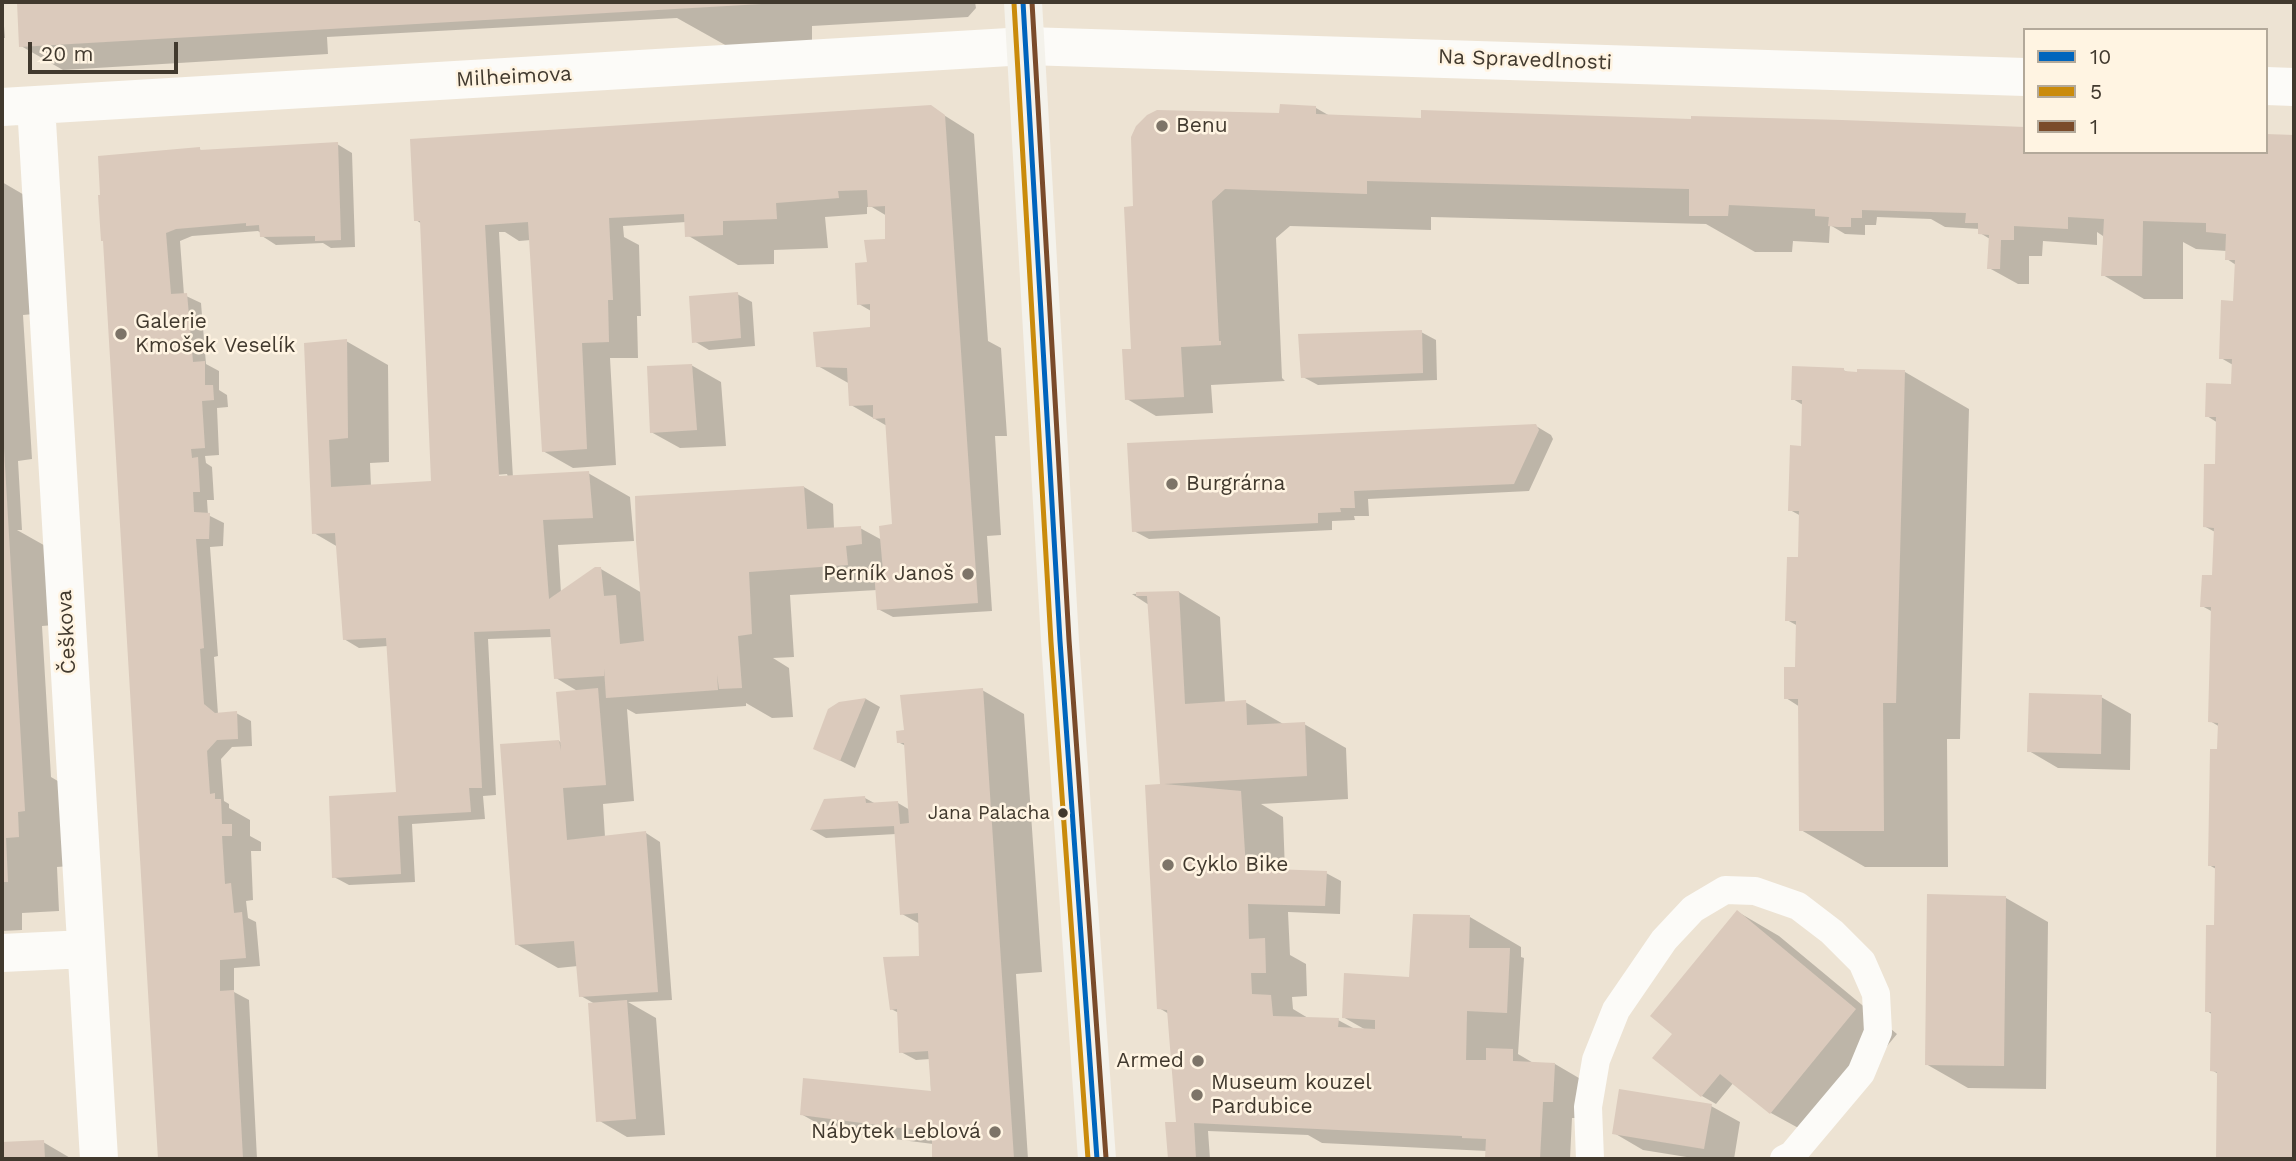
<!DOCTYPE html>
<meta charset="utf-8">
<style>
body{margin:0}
#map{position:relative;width:2296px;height:1161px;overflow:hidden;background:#ede3d3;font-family:"Work Sans",sans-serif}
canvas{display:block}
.frame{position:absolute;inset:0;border:4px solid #41392e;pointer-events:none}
.legend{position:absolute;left:2023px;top:28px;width:245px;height:126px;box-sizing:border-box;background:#fff4e2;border:2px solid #b3a99a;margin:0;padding:9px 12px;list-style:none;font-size:21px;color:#41392e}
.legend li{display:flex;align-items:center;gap:14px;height:35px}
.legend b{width:35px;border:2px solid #b3a99a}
.scale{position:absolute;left:28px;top:42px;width:150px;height:32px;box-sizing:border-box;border:4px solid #41392e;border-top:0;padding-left:9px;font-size:21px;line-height:24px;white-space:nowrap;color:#41392e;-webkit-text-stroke:5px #fff4e2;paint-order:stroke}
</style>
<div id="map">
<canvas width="2296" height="1161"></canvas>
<div class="frame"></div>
<ul class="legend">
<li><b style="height:9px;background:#0065bd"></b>10</li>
<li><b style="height:9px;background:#ca8b0c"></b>5</li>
<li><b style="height:9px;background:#7a4b2a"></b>1</li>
</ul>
<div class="scale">20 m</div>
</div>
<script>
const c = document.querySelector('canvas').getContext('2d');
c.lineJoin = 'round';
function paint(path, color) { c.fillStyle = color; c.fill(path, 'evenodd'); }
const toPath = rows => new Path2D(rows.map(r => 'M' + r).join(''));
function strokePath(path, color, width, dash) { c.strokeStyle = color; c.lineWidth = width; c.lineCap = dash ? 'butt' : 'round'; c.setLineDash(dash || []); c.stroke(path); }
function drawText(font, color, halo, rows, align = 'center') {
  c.font = font + ' "Work Sans",sans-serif'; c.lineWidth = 5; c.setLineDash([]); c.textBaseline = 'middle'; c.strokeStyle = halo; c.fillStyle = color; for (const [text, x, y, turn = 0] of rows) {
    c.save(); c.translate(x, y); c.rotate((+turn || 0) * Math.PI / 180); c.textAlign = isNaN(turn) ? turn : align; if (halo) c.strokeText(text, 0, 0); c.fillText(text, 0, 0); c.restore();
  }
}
paint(toPath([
 [2,2,5,38,2,38],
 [18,2,975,2,976,8,968,17,812,26,812,41,727,46,677,18,327,37,328,54,63,70,21,46],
 [931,107,974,134,988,341,1001,348,1007,436,995,436,1001,535,987,536,992,611,893,617,878,609,877,590,790,595,794,657,773,658,789,668,793,717,772,718,746,703,746,706,636,714,627,709,634,801,603,804,605,837,646,833,660,842,672,1000,628,1002,656,1018,665,1135,627,1137,598,1120,595,1004,581,996,578,966,558,968,516,944,559,741,562,743,579,692,556,678,552,637,488,639,496,795,483,796,485,819,412,824,415,882,349,885,334,877,398,793,388,646,359,648,344,639,338,547,314,533,306,344,346,341,388,365,389,462,370,463,371,487,432,483,422,224,416,220],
 [867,207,872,207,887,216,886,241,869,263,859,304,871,311,877,329,818,366,850,384,851,405,887,426,899,526,882,540,860,528,834,529,833,504,804,487,642,593,601,569,561,593,558,545,634,541,630,497,588,473,513,478,499,232,505,232,519,241,531,240,543,451,573,468,616,465,610,358,638,358,637,316,641,316,639,245,624,237,623,226,686,222,687,235,738,265,774,264,774,250,828,248,825,217,867,214],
 [507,474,508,477,445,479],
 [1316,108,1330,116,2025,152,2266,152,2266,136,2294,137,2294,1159,2217,1159,2218,1074,2212,1070,2213,1015,2207,1011,2215,926,2216,869,2209,865,2220,727,2210,721,2213,612,2202,606,2214,576,2215,532,2204,526,2217,465,2218,423,2207,416,2240,386,2233,365,2221,358,2235,303,2236,265,2227,259,2227,251,2196,249,2183,242,2183,299,2144,299,2103,275,2103,236,2097,232,2097,245,2043,241,2042,256,2029,256,2029,284,2018,284,1989,268,1990,239,1980,233,1980,229,1945,227,1931,219,1877,217,1876,225,1865,225,1865,235,1845,234,1830,225,1829,243,1793,241,1792,252,1755,252,1706,224,1431,217,1431,230,1290,226,1276,238,1282,378,1285,381,1211,385,1213,413,1156,416,1127,399,1133,351,1135,208,1281,115],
 [337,144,352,153,355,247,331,248,323,243,276,245,262,236,261,233,258,231,192,236,180,241,184,295,201,303,206,364,219,371,219,390,227,395,228,407,217,408,219,455,205,456,206,463,212,467,214,500,207,500,208,515,224,523,223,546,210,547,218,656,214,657,218,714,236,713,251,721,252,746,232,747,221,759,224,801,229,804,229,808,250,820,250,836,261,842,261,851,251,851,253,900,246,901,248,918,256,922,260,966,234,968,234,992,249,1000,257,1159,160,1159,105,241,199,149,203,151],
 [2,182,26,196,45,313,23,315,32,459,18,461,22,530,17,530,49,548,54,625,42,626,51,777,73,790,70,866,57,867,59,911,22,913,22,930,2,931],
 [737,294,752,302,755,346,709,350,694,341],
 [1421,332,1436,340,1437,380,1318,385,1303,377],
 [691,365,721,382,726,446,680,448,651,432],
 [1843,370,1850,373,1905,372,1969,409,1960,739,1947,739,1948,867,1865,867,1801,830,1800,707,1786,698,1797,669,1798,626,1787,620,1800,559,1801,516,1790,510,1802,448,1803,405,1793,399],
 [1536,426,1551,435,1553,439,1529,491,1368,499,1369,516,1354,516,1355,520,1332,521,1332,530,1149,539,1134,531],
 [1179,592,1220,617,1225,703,1245,702,1285,725,1304,724,1346,748,1348,799,1261,804,1283,817,1285,871,1326,873,1341,881,1340,914,1288,912,1290,955,1306,964,1307,996,1292,997,1293,1009,1308,1018,1338,1020,1353,1028,1366,1030,1343,1017,1411,979,1470,917,1521,947,1521,957,1524,958,1518,1054,1535,1064,1555,1064,1584,1081,1582,1118,1572,1118,1570,1159,1487,1159,1487,1151,1322,1143,1308,1135,1208,1131,1210,1159,1169,1158,1178,1123,1169,1014,1159,1008,1162,786,1149,605,1132,594],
 [982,690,1024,714,1042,972,1016,974,1028,1159,933,1159,933,1144,831,1131,801,1114,931,1093,930,1059,916,1060,901,1052,899,1013,891,1009,921,957,920,924,902,914,896,834,826,838,812,830,865,798,876,804,898,803,910,810,906,746,898,742,906,732],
 [2101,697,2131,714,2130,770,2058,768,2029,751],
 [866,699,880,707,855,768,815,748,839,703],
 [1929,896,2006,898,2048,922,2046,1089,1968,1088,1926,1064],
 [1738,912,1779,936,1897,1034,1813,1136,1771,1113,1734,1082,1716,1104,1702,1096],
 [1711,1106,1740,1122,1734,1159,1699,1159,1643,1150,1614,1133],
 [43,1142,72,1159,2,1159,2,1144]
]), '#0003');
paint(toPath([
 [17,2,761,2,761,4,19,47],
 [1280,104,1316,106,1316,114,1421,118,1421,110,1691,119,1691,116,1842,120,2025,127,2025,152,2266,152,2266,134,2294,135,2294,1159,2216,1159,2217,1072,2210,1071,2211,1012,2205,1012,2206,925,2214,925,2215,866,2208,866,2210,749,2217,749,2218,723,2208,722,2211,607,2200,607,2202,575,2212,575,2214,528,2203,527,2204,464,2215,464,2216,417,2205,417,2206,383,2231,384,2232,359,2219,359,2221,300,2233,301,2235,260,2225,260,2226,234,2206,232,2206,223,2143,221,2142,276,2101,276,2104,219,2068,217,2068,229,2014,226,2014,240,2001,240,2000,269,1987,269,1989,235,1978,234,1978,223,1965,223,1966,213,1862,210,1862,218,1851,218,1851,227,1838,227,1828,226,1829,217,1815,216,1815,209,1729,205,1728,216,1689,216,1689,189,1367,181,1367,194,1225,189,1212,201,1219,341,1221,341,1221,345,1181,347,1184,397,1125,400,1122,349,1131,349,1124,207,1133,206,1131,137,1136,126,1147,115,1157,110,1279,113],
 [931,105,945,115,978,603,877,610,874,572,883,571,879,526,892,524,885,418,873,419,873,405,849,406,847,368,816,367,813,332,870,327,870,304,857,305,855,263,867,262,864,240,885,239,885,206,868,207,867,190,838,191,839,198,776,203,777,219,723,221,723,235,685,237,684,214,609,218,613,300,608,300,609,342,582,343,587,449,542,452,528,222,485,225,499,476,589,471,593,518,543,520,549,599,595,567,601,567,604,596,616,595,620,644,644,641,636,541,635,496,804,486,807,529,861,526,862,544,846,546,848,565,749,572,752,634,738,636,742,688,719,689,717,674,718,690,606,698,604,668,604,676,554,679,550,629,474,632,482,788,469,788,471,812,398,816,401,874,332,878,329,796,396,792,386,638,343,640,335,533,312,534,304,343,347,339,348,438,329,440,331,487,431,481,420,221,414,221,410,139],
 [338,142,341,240,315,241,315,236,260,237,259,225,246,226,246,223,176,229,166,233,171,294,187,293,193,362,205,361,205,385,213,385,214,400,202,401,205,448,191,449,192,458,198,457,200,492,193,492,194,512,210,513,209,539,196,539,204,648,200,649,204,704,215,713,237,711,238,739,217,740,207,751,210,794,215,793,215,799,221,799,222,824,232,824,232,836,222,836,225,884,231,883,234,913,242,912,246,958,220,960,220,991,234,990,243,1159,158,1159,103,241,101,241,98,195,100,195,98,156,200,147,200,150],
 [738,292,741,338,692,343,689,296],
 [1422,330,1423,373,1301,378,1298,334],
 [692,364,697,430,650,433,647,366],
 [1792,366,1844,368,1844,371,1857,372,1857,369,1905,370,1896,703,1883,703,1884,831,1799,831,1798,699,1784,699,1784,667,1795,667,1796,621,1785,621,1787,557,1798,557,1799,511,1788,511,1790,445,1801,446,1802,400,1791,400],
 [1536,424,1539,430,1514,484,1354,491,1355,508,1340,508,1341,512,1318,513,1318,523,1132,532,1127,443],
 [2,449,4,449,25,811,18,812,19,837,6,838,8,882,2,882],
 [1179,591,1185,704,1246,700,1247,725,1305,722,1307,776,1164,784,1241,791,1246,868,1327,871,1325,906,1248,904,1249,939,1265,938,1266,973,1251,973,1252,994,1271,995,1273,1016,1339,1018,1338,1027,1375,1029,1375,1020,1342,1018,1344,973,1409,977,1413,914,1470,915,1469,948,1510,948,1507,1013,1467,1011,1466,1060,1486,1060,1486,1048,1513,1049,1513,1061,1555,1063,1553,1102,1543,1102,1540,1159,1485,1159,1486,1139,1462,1138,1462,1136,1194,1123,1196,1159,1168,1159,1165,1122,1176,1122,1167,1010,1157,1009,1145,785,1160,784,1147,596,1136,596,1136,592],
 [598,688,606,785,563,788,567,840,646,831,658,992,579,997,574,941,515,945,500,744,559,740,561,751,556,692],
 [983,688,1014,1159,932,1159,932,1132,800,1115,803,1078,931,1091,928,1051,899,1053,897,1009,890,1010,883,957,919,956,918,913,900,915,894,826,810,830,824,799,865,796,866,803,898,801,900,824,909,823,904,743,897,743,896,731,904,730,900,695],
 [2029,693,2102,695,2101,754,2027,752],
 [866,698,840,761,813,749,828,709,839,702],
 [1927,894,2006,896,2004,1066,1925,1065],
 [1737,910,1856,1009,1770,1114,1720,1074,1701,1097,1652,1058,1672,1034,1650,1016],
 [627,1000,636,1119,596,1122,588,1003],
 [1619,1089,1712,1104,1704,1149,1612,1134],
 [44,1140,45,1159,2,1159,2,1142]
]), '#dbcabc');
strokePath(toPath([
 [1590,1159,1588,1107,1596,1060,1616,1010,1664,940,1693,909,1725,890,1755,891,1798,906,1832,932,1862,962,1876,994,1878,1032,1861,1073,1792,1155,1784,1159]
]), '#fcfbf8', 28);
strokePath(toPath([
 [2266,86,2294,87],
 [36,105,99,1159],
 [2,107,1026,46,2025,77],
 [2,953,86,949]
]), '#fcfbf8', 38);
strokePath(toPath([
 [1023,2,1060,641,1097,1159]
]), '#f4f2eb', 38);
strokePath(toPath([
 [1023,2,1060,641,1097,1159]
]), '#0065bd', 5);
strokePath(toPath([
 [1014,3,1051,642,1088,1159]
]), '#ca8b0c', 5);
strokePath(toPath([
 [1032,2,1069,640,1106,1158]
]), '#7a4b2a', 5);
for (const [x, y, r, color] of [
 [1162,126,7,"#7d7468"],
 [121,334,7,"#7d7468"],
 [1172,484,7,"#7d7468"],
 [968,574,7,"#7d7468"],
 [1063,813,6,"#41392e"],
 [1168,865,7,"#7d7468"],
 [1198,1061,7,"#7d7468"],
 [1197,1095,7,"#7d7468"],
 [995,1132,7,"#7d7468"]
]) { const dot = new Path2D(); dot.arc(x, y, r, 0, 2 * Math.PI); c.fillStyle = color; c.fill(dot); strokePath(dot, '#fff4e2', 2.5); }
drawText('19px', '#41392e', '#fff4e2', [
 ["Jana Palacha",1050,813]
], 'right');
drawText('21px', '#41392e', '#fff4e2', [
 ["Na Spravedlnosti",1525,60,2],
 ["Milheimova",514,77,-3],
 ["Češkova",67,632,-93]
]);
drawText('21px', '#41392e', '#fff4e2', [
 ["Benu",1176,126],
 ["Galerie",135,322],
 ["Kmošek Veselík",135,346],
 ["Burgrárna",1186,484],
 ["Perník Janoš",954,574,"right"],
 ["Cyklo Bike",1182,865],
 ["Armed",1184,1061,"right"],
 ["Museum kouzel",1211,1083],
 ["Pardubice",1211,1107],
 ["Nábytek Leblová",981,1132,"right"]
], 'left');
</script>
